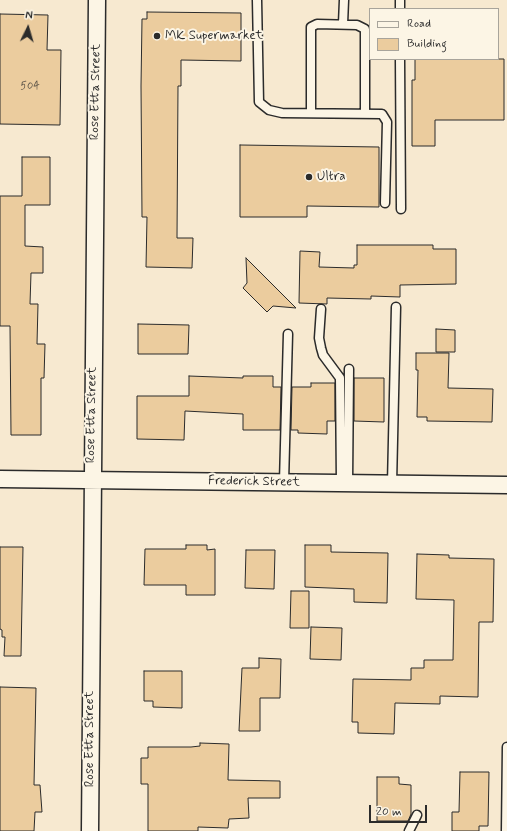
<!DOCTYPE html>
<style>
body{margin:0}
#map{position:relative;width:507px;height:831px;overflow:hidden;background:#f7e9d0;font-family:Mynerve,sans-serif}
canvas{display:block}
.legend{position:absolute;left:369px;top:8px;width:130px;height:52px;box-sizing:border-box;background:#fcf5e5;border:1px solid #a8a49b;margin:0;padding:5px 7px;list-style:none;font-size:12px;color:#2b2b2b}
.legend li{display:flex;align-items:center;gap:8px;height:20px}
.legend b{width:20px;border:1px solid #a8a49b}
.north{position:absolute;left:8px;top:8px;width:40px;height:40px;-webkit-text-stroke:3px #fcf5e5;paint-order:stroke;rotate:5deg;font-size:11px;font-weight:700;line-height:16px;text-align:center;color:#2b2b2b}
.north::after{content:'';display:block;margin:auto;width:14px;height:18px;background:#2b2b2b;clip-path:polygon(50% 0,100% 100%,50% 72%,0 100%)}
.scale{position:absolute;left:369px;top:805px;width:58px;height:18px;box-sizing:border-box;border:2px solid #2b2b2b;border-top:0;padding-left:5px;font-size:12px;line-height:14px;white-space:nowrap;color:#2b2b2b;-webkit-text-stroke:3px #fcf5e5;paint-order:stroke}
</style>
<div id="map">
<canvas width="507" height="831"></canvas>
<ul class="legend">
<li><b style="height:5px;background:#fcf5e5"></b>Road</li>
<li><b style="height:11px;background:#ebcc9e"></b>Building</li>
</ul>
<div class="north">N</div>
<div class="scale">20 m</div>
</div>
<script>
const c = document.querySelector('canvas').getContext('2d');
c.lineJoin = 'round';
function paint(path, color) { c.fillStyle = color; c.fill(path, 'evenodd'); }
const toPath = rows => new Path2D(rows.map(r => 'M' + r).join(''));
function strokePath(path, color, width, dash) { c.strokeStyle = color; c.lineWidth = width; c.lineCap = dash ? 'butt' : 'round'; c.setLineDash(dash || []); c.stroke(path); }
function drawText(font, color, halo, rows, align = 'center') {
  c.font = font + ' Mynerve,sans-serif'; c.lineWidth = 4; c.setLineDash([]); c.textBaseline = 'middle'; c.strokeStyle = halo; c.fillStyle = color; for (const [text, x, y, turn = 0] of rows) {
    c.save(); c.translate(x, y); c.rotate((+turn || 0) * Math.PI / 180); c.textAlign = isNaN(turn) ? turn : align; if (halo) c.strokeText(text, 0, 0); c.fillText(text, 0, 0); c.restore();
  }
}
const building = toPath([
 [147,12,241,13,241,61,181,60,181,86,178,86,177,238,193,238,192,268,146,267,147,217,142,217,141,86,142,19,147,19,147,12],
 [0,14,48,15,47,50,61,50,60,125,0,124,0,14],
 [415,59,504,59,504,120,435,120,435,146,412,146,412,80,415,80,415,59],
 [240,145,379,147,379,207,307,206,307,217,240,217,240,145],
 [22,157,50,157,50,205,25,205,25,246,43,247,43,273,31,273,30,304,38,304,37,344,45,344,44,378,41,378,41,435,11,435,10,326,0,326,0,196,22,196,22,157],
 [357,245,433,245,433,249,456,249,456,284,400,285,400,297,371,296,371,299,327,298,327,304,299,303,300,251,320,252,319,267,354,268,354,265,357,265,357,245],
 [246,258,296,308,273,306,267,312,243,288,247,283,246,258],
 [138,324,189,325,188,354,138,354,138,324],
 [436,329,455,330,455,352,436,352,436,329],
 [416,353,449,353,448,388,493,389,492,422,427,421,427,417,417,417,418,370,416,370,416,353],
 [189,376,243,378,243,376,273,376,273,387,281,387,280,430,243,430,243,414,185,411,184,440,137,439,137,396,189,396,189,376],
 [354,378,384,378,384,422,354,421,354,378],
 [311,383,335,383,335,421,327,421,327,434,298,433,298,430,291,430,292,387,311,387,311,383],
 [186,545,207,545,207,550,215,549,215,595,186,595,186,585,144,585,145,549,186,549,186,545],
 [305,545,331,545,331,552,388,553,387,603,354,602,354,589,305,587,305,545],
 [0,547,23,547,21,656,4,656,5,637,2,637,2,630,0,629,0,547],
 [246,550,275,550,274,589,245,588,246,550],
 [417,554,449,555,449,558,494,559,493,622,479,622,478,697,440,696,440,704,395,703,394,734,358,733,358,722,352,722,353,679,411,680,411,668,424,668,424,660,453,660,454,600,416,599,417,554],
 [291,591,309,591,309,628,290,628,291,591],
 [311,627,342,628,341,660,310,659,311,627],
 [259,658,281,659,280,698,260,698,260,731,239,731,242,668,259,668,259,658],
 [144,671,182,671,182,708,153,707,153,701,144,701,144,671],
 [0,687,36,688,34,785,40,785,42,812,35,812,34,831,0,831,0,687],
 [200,743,229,744,228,780,280,781,280,798,248,798,249,818,229,819,228,828,198,827,198,831,148,831,148,784,141,784,141,758,148,758,148,747,191,747,200,746,200,743],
 [460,772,489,772,488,826,479,826,479,831,452,831,452,812,459,812,460,772],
 [377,777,399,777,399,784,411,785,411,814,408,821,377,821,377,777]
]);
paint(building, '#ebcc9e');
strokePath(building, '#2b2b2b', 1);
const service = toPath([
 [257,0,259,102,269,110,282,113,382,114,387,122,385,203],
 [400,0,400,9],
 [343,24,344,0],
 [400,59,401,209],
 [311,113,311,27,317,24,357,25,365,29,365,112],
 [321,309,319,338,321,348,323,355,340,378,341,483],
 [284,482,288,334],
 [348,483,349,369],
 [392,484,396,307],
 [409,831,417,815],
 [506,831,507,747]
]);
const minor = toPath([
 [0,479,507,485],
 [90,831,97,0]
]);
strokePath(service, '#2b2b2b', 11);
strokePath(minor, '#2b2b2b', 19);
strokePath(service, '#fcf5e5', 8);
strokePath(minor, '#fcf5e5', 16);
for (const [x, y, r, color] of [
 [157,36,4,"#2b2b2b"],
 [309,177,4,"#2b2b2b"]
]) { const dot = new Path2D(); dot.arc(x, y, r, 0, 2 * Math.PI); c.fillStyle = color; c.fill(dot); strokePath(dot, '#fcf5e5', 1.5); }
drawText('11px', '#5b5348', null, [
 ["504",30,87]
]);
drawText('13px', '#2b2b2b', '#fcf5e5', [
 ["MK Supermarket",165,36],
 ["Ultra",317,177]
], 'left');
drawText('13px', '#2b2b2b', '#fcf5e5', [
 ["Rose Etta Street",96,92,-89],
 ["Rose Etta Street",92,415,-89],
 ["Frederick Street",254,482,1],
 ["Rose Etta Street",90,739,-90]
]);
</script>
